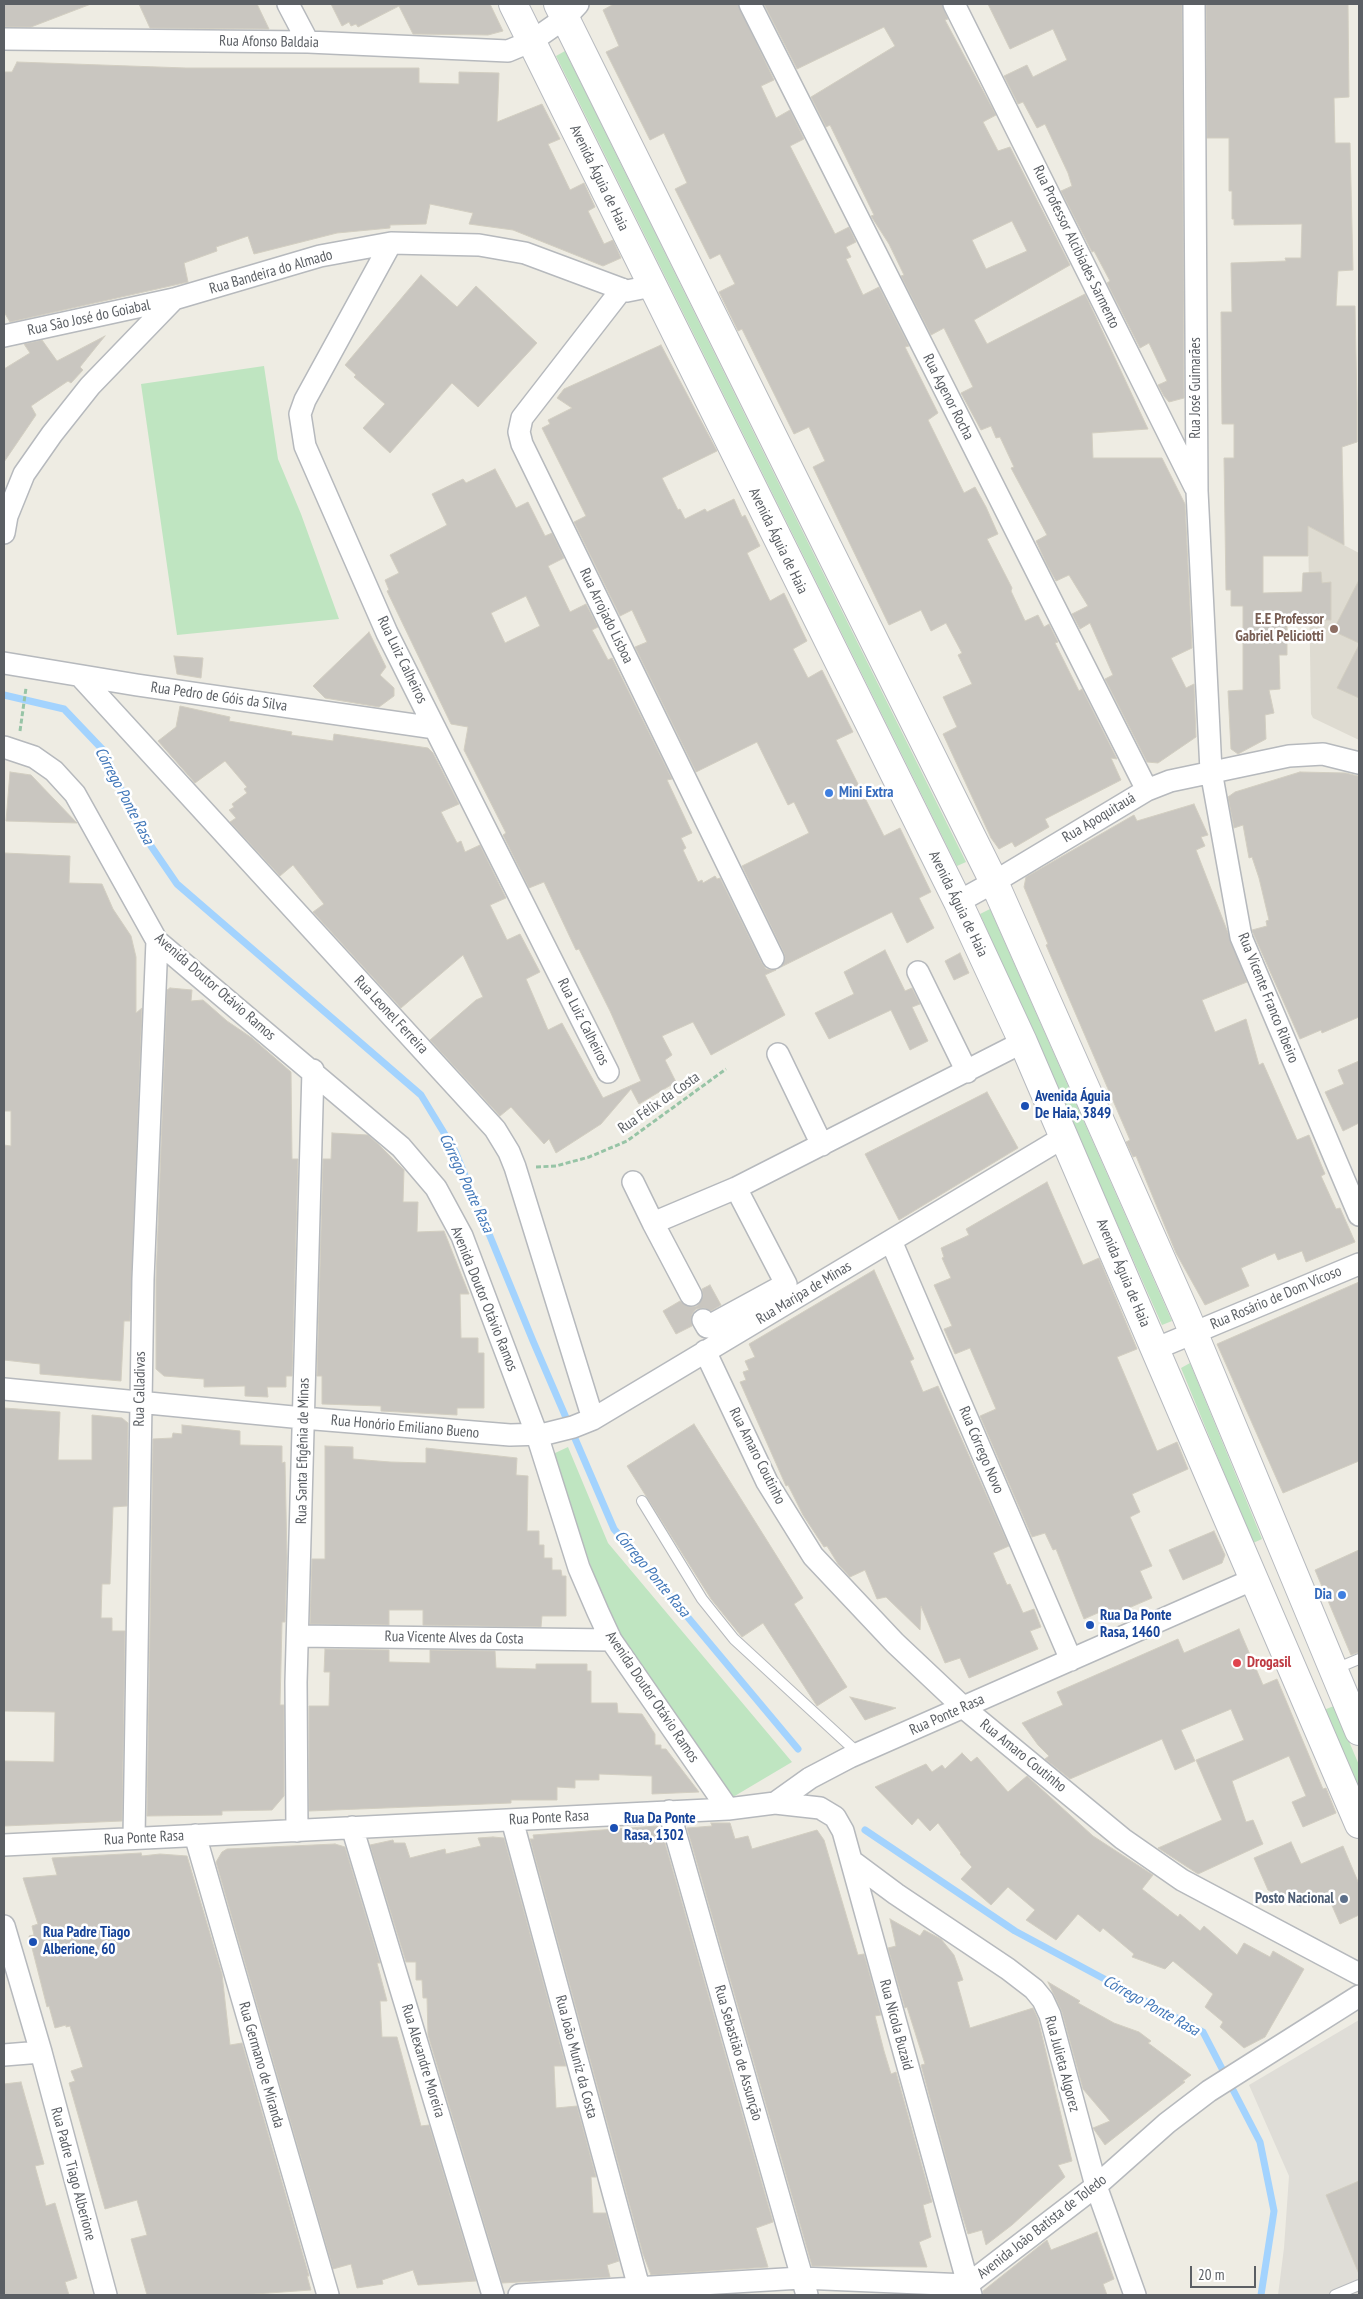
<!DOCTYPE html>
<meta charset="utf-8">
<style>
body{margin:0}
#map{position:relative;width:1363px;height:2299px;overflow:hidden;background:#eeece3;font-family:"PT Sans Narrow",sans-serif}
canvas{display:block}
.frame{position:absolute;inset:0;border:5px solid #5b5f64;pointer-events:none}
.scale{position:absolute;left:1190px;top:2266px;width:66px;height:22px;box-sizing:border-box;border:2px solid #5b5f64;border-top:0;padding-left:6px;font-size:15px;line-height:18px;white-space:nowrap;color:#5b5f64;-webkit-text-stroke:4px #fff;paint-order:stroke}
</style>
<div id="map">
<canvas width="1363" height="2299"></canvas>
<div class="frame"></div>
<div class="scale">20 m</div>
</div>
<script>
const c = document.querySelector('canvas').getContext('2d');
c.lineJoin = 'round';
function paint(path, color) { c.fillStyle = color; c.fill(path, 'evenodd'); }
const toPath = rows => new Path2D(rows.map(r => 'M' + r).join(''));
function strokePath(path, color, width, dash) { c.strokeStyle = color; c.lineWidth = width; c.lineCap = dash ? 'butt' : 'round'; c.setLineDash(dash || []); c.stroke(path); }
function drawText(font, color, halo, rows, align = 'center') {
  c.font = font + ' "PT Sans Narrow",sans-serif'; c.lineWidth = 5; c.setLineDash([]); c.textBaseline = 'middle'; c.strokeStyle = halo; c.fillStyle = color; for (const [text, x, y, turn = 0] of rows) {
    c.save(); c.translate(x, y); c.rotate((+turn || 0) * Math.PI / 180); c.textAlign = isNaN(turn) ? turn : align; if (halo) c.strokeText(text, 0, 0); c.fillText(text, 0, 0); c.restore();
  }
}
paint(toPath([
 [1359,2020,1359,2295,1278,2295,1284,2248,1289,2176,1249,2085]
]), '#dfddd7');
paint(toPath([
 [1308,526,1359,553,1359,740,1313,718,1311,714]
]), '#dedbd1');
paint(toPath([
 [565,51,966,862,957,866,556,56],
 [264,366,278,459,301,514,339,619,177,635,141,384],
 [990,909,1172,1321,1162,1325,980,914],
 [1190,1363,1262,1539,1253,1543,1181,1368],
 [568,1447,608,1543,792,1762,733,1797,608,1617,553,1454],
 [1334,1706,1359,1765,1359,1798,1321,1711]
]), '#bfe5c1');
strokePath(toPath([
 [4,695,64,709,104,751,138,827,177,884,421,1095,455,1151,533,1341,614,1529,798,1749],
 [865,1830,1015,1931,1203,2032,1260,2142,1274,2211,1261,2295]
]), '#a3d3fe', 7);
const building = toPath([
 [4,4,91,4,31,27,4,27,4,4],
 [139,4,257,4,269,29,150,28,139,4],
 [331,4,490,4,503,31,488,35,413,34,399,6,358,27,356,24,351,26,349,22,342,26,331,4],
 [614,4,738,4,774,80,761,86,776,118,790,110,804,139,790,146,835,234,849,227,856,242,846,247,851,257,846,259,863,295,879,287,909,346,905,347,938,413,928,420,964,493,975,487,986,507,998,534,987,539,1012,588,1011,591,1025,621,1038,615,1044,627,1049,624,1058,642,1055,643,1079,691,1082,689,1117,759,1111,758,1121,780,1045,819,1049,827,1015,847,1012,842,999,849,991,838,943,734,957,727,943,697,972,684,958,655,962,653,946,623,931,631,921,610,889,625,813,467,825,461,809,427,794,434,742,329,738,331,719,292,735,284,720,254,710,259,675,189,687,183,664,133,650,140,606,52,619,46,603,10,614,4],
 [764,4,942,4,948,19,945,20,996,115,983,122,998,151,1010,147,1070,265,974,320,987,344,1085,294,1148,429,1092,433,1093,458,1162,458,1185,504,1192,648,1171,658,1186,688,1194,684,1196,737,1158,763,1147,762,1105,679,1113,675,1090,623,1080,629,1072,614,1088,606,1069,575,1056,581,1047,565,1036,541,1047,535,1011,468,1014,467,1000,437,996,438,991,426,981,430,961,393,973,387,944,328,931,335,901,276,904,275,889,244,871,216,874,215,830,125,826,127,811,97,895,46,884,27,797,69,764,4],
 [1012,221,1027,251,986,269,972,240,1012,221],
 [988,4,1182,4,1184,398,1169,402,1164,396,1158,385,1167,381,1149,343,1140,348,1107,283,1110,281,1094,251,1092,252,1061,191,1072,186,1068,173,1045,124,1037,128,1023,102,1018,104,1004,76,1027,65,1033,77,1067,60,1053,29,1010,49,988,4],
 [1206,4,1348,4,1349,97,1334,98,1335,143,1350,143,1353,270,1338,271,1336,306,1355,306,1357,403,1357,442,1342,447,1344,545,1308,526,1308,556,1263,556,1263,593,1302,592,1303,573,1321,572,1322,583,1331,582,1331,620,1287,619,1287,655,1279,655,1280,689,1269,690,1274,713,1265,715,1266,739,1238,754,1231,749,1228,691,1243,690,1243,606,1231,606,1231,590,1226,590,1224,458,1234,458,1234,424,1222,424,1221,312,1232,312,1231,263,1286,261,1285,258,1301,258,1302,224,1234,225,1234,219,1232,219,1232,191,1229,191,1229,138,1207,138,1206,4],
 [17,62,186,68,419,68,419,83,459,84,459,72,499,73,497,122,542,104,560,139,548,144,570,190,584,183,595,207,588,211,604,244,613,240,621,258,603,266,513,230,469,224,473,213,430,204,426,224,390,225,390,228,337,233,254,254,248,236,216,247,217,251,184,263,188,282,10,322,4,312,4,72,12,72,17,62],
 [421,275,457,307,476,286,537,343,478,407,452,383,390,453,363,428,385,404,354,377,356,375,345,365,421,275],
 [105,336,80,367,83,370,71,383,68,381,31,406,36,415,4,462,4,369,30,353,24,344,42,340,57,361,105,336],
 [661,345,717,451,662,478,678,510,680,509,685,519,705,509,707,512,734,499,742,517,745,515,760,546,747,553,770,601,784,593,807,641,793,649,808,678,822,670,853,732,836,740,884,836,900,828,931,892,919,898,934,928,907,943,892,912,781,967,785,959,784,953,742,866,809,833,794,802,788,805,757,742,696,772,635,647,647,642,632,610,620,616,574,522,586,516,542,428,550,424,548,420,572,408,557,398,564,389,661,345],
 [495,469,516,508,528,502,545,536,552,533,564,558,548,566,570,612,586,604,598,627,592,630,608,660,612,658,672,779,667,780,692,833,681,838,686,848,683,850,698,882,702,880,703,883,715,876,717,879,720,878,762,963,766,969,776,970,765,975,785,1015,711,1055,693,1022,662,1036,672,1055,665,1060,676,1082,639,1104,631,1089,601,1124,556,1153,549,1139,544,1144,511,1107,500,1116,430,1040,476,1000,483,997,463,955,401,1008,313,912,324,904,293,865,280,876,230,822,236,818,229,810,234,807,232,804,247,793,244,789,247,787,225,761,195,783,158,741,176,727,180,706,230,717,229,721,292,732,291,735,333,741,334,734,428,748,433,753,459,804,441,812,457,843,461,841,465,852,480,845,506,898,490,905,507,940,520,934,540,972,526,979,548,1030,562,1023,603,1098,641,1081,610,1011,579,949,576,950,544,882,529,888,503,835,506,833,464,750,468,727,451,724,387,591,389,590,385,580,399,573,390,555,447,525,432,494,463,479,466,483,495,469],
 [526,596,540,626,505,643,491,613,526,596],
 [1359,580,1359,643,1333,631,1359,580],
 [369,632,386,667,380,675,394,688,394,696,379,707,325,698,313,686,369,632],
 [1359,645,1359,698,1337,688,1359,645],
 [174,656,203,658,201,678,177,674,174,656],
 [10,772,31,775,77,823,6,821,10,772],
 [1300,772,1346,773,1358,776,1359,783,1359,1017,1322,1033,1321,1030,1300,1039,1253,933,1252,930,1267,926,1266,921,1269,920,1259,878,1252,857,1249,858,1243,825,1234,828,1228,797,1235,792,1300,772],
 [1194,804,1208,835,1201,837,1205,846,1196,850,1247,982,1202,1000,1215,1032,1246,1019,1259,1065,1263,1063,1297,1140,1309,1135,1325,1174,1321,1176,1336,1209,1340,1208,1355,1242,1306,1262,1302,1251,1278,1260,1275,1253,1241,1268,1249,1286,1205,1305,1176,1253,1136,1156,1133,1157,1126,1142,1130,1140,1046,945,1048,944,1024,887,1026,877,1134,815,1137,821,1194,804],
 [4,853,70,856,69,883,102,884,113,909,131,936,136,957,136,1013,142,1008,130,1321,124,1321,121,1381,40,1374,40,1364,4,1360,4,1145,11,1146,11,1111,4,1111,4,853],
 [885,950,905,991,912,988,920,1004,912,1007,928,1041,910,1050,891,1010,829,1039,815,1013,854,994,844,972,885,950],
 [960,953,969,973,954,980,945,961,960,953],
 [170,988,192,990,191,1001,203,1000,227,1021,252,1038,291,1072,292,1159,298,1159,292,1376,286,1376,286,1387,267,1387,268,1397,245,1396,245,1386,204,1387,204,1379,164,1376,156,1369,156,1279,167,990,170,988],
 [1359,1061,1359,1123,1343,1131,1325,1092,1344,1084,1338,1070,1359,1061],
 [987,1092,1018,1148,899,1220,865,1154,987,1092],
 [332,1133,368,1135,378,1144,404,1170,403,1202,418,1202,417,1232,444,1231,469,1294,460,1294,461,1338,478,1338,478,1353,484,1353,484,1408,457,1408,457,1415,381,1411,381,1406,322,1404,322,1376,317,1376,323,1159,331,1159,332,1133],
 [1047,1182,1083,1265,1099,1258,1137,1349,1117,1357,1157,1451,1177,1442,1188,1469,1132,1494,1140,1512,1130,1517,1152,1566,1140,1571,1152,1598,1103,1619,1100,1612,1084,1619,1056,1549,1053,1550,1045,1533,1032,1537,980,1416,996,1409,970,1348,955,1354,944,1329,952,1326,934,1285,951,1278,942,1258,944,1257,941,1248,969,1235,966,1229,1047,1182],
 [874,1270,914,1359,910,1361,923,1392,938,1386,1009,1546,993,1553,1007,1585,1010,1584,1023,1613,1034,1609,1041,1627,1030,1631,1038,1649,969,1678,960,1658,945,1663,921,1606,920,1630,886,1597,877,1599,865,1570,850,1577,838,1564,827,1546,824,1547,803,1515,788,1485,786,1486,740,1382,746,1380,743,1372,749,1370,745,1361,755,1357,749,1344,874,1270],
 [1359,1282,1359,1461,1283,1493,1217,1344,1359,1282],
 [710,1285,721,1305,711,1311,704,1308,696,1309,692,1314,692,1326,676,1334,663,1311,680,1301,690,1307,697,1306,703,1296,702,1289,710,1285],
 [4,1408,60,1412,58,1460,92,1460,92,1415,122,1418,128,1423,127,1506,113,1507,110,1584,102,1584,101,1618,112,1618,112,1631,125,1631,122,1821,4,1826,4,1761,54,1762,55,1712,5,1711,4,1408],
 [694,1424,803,1598,794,1604,847,1687,817,1706,763,1623,742,1637,711,1599,627,1466,694,1424],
 [182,1425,240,1431,240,1445,282,1446,282,1463,285,1462,287,1558,285,1622,282,1622,280,1705,284,1705,284,1796,272,1810,222,1811,222,1815,147,1816,153,1439,172,1438,173,1433,182,1434,182,1425],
 [325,1446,353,1447,353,1459,390,1462,426,1463,426,1448,517,1458,516,1475,528,1476,527,1531,539,1531,539,1545,544,1545,544,1558,552,1558,552,1570,561,1570,562,1576,566,1576,566,1616,542,1616,541,1627,423,1625,423,1610,389,1610,389,1625,310,1624,312,1559,325,1559,325,1446],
 [1214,1531,1225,1555,1222,1563,1183,1580,1169,1550,1214,1531],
 [1359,1550,1359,1652,1351,1655,1315,1570,1359,1550],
 [1239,1629,1263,1685,1277,1679,1323,1789,1326,1788,1336,1813,1303,1827,1292,1802,1306,1796,1289,1756,1232,1781,1246,1822,1253,1820,1263,1844,1198,1874,1158,1848,1222,1820,1196,1760,1244,1740,1231,1709,1181,1730,1195,1761,1175,1770,1162,1739,1070,1779,1045,1759,1049,1756,1038,1745,1022,1723,1063,1705,1057,1692,1089,1678,1178,1639,1184,1653,1239,1629],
 [325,1649,389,1650,389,1662,430,1663,430,1650,495,1651,496,1668,536,1669,536,1664,587,1664,587,1671,591,1671,591,1703,617,1703,618,1713,642,1714,655,1734,655,1745,661,1745,661,1749,666,1749,699,1792,652,1794,652,1776,599,1774,599,1780,575,1780,575,1788,557,1787,557,1800,511,1800,511,1803,309,1811,309,1706,329,1706,330,1672,324,1672,325,1649],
 [850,1697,896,1708,865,1720,850,1697],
 [962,1753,971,1762,977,1757,1008,1792,1027,1776,1093,1836,1153,1875,1142,1889,1178,1917,1180,1914,1200,1931,1204,1926,1237,1955,1244,1943,1270,1957,1273,1951,1304,1969,1265,2037,1244,2048,1220,2027,1223,2022,1205,2007,1213,1994,1173,1961,1165,1969,1132,1957,1134,1954,1103,1928,1100,1932,1078,1914,1056,1940,1026,1920,1035,1910,1008,1887,991,1905,961,1879,972,1867,960,1854,961,1853,938,1823,930,1831,918,1818,912,1825,875,1787,926,1764,932,1772,942,1765,945,1769,962,1753],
 [711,1823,730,1823,735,1839,748,1836,752,1849,817,1830,824,1840,858,1955,864,1954,881,2015,875,2016,884,2051,891,2074,896,2072,932,2202,923,2205,931,2237,919,2242,927,2267,812,2266,687,1828,712,1826,711,1823],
 [657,1826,661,1829,773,2222,756,2228,768,2267,651,2275,643,2254,530,1839,534,1839,533,1835,657,1826],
 [493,1837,504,1838,566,2066,554,2066,556,2108,577,2106,596,2177,591,2177,593,2213,606,2213,619,2261,607,2265,610,2277,502,2283,428,2035,427,1998,423,1998,422,1980,416,1980,416,1962,406,1962,370,1845,393,1840,394,1843,405,1843,410,1858,445,1849,446,1854,481,1846,478,1838,493,1837],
 [1291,1842,1301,1864,1343,1846,1359,1884,1359,1915,1340,1924,1327,1894,1300,1906,1268,1890,1254,1858,1291,1842],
 [335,1844,345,1847,380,1963,377,1963,387,2001,380,2001,382,2037,397,2037,421,2126,429,2125,476,2281,418,2285,413,2270,382,2280,383,2284,357,2288,351,2264,333,2269,216,1862,222,1852,227,1849,335,1844],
 [141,1853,142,1856,160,1854,187,1856,222,1974,230,2045,242,2043,309,2276,307,2276,311,2290,241,2295,147,2295,131,2239,147,2235,137,2200,105,2209,69,2083,75,2081,71,2071,83,2067,70,2026,66,2027,66,2025,55,2028,49,2006,47,2007,29,1936,34,1935,32,1926,38,1924,23,1878,57,1875,52,1858,141,1853],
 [890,1919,920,1936,924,1930,941,1939,954,1955,963,1980,957,1982,970,2028,1033,2008,1038,2019,1072,2161,1058,2165,1065,2177,1012,2225,986,2245,982,2230,968,2234,956,2195,921,2065,925,2064,907,2007,905,2008,888,1948,896,1946,890,1919],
 [1048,1982,1080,2001,1078,2003,1114,2023,1139,2032,1151,2041,1148,2043,1191,2075,1183,2081,1185,2082,1105,2145,1093,2128,1110,2121,1083,2089,1062,2012,1048,1982],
 [21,2082,44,2164,35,2166,46,2206,55,2203,77,2278,65,2282,69,2295,4,2295,4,2084,21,2082],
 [1359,2181,1359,2274,1326,2195,1359,2181],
 [1097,2232,1114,2279,1103,2284,1107,2295,983,2295,983,2291,1047,2240,1051,2250,1097,2232]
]);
paint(building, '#c9c6c0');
strokePath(building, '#d2cec1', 1);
const lane = toPath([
 [642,1501,702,1599,734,1639,859,1754],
 [1335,1669,1359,1659],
 [1335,2295,1359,2285]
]);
const street = toPath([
 [288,4,308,42],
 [750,4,1147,790],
 [954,4,1195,487],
 [1194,4,1197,491,1211,771,1241,937,1359,1215],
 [4,39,308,42,508,51,532,41,565,18,578,4],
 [391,243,305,400,300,414,305,446,387,633,608,1072],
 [622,289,522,418,519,432,522,444,773,958],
 [4,336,174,299,320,256,391,243,479,245,525,253,627,291,652,286],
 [4,533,7,516,24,474,52,434,90,386,174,299],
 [4,663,137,685,435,728],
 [80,676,495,1129,509,1152,515,1167,593,1419],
 [4,747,34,757,54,771,75,794,157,941,401,1147,436,1188,462,1236,537,1435,579,1568,598,1612,611,1640,728,1809],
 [958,902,994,882,1147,790,1170,781,1289,756,1323,754,1359,763],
 [918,972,967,1072],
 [778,1054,822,1145],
 [633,1182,653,1223,691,1295],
 [653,1223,736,1188,1023,1042],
 [891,1241,1071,1660],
 [703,1320,707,1327,786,1284,736,1188],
 [1155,1349,1359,1264],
 [705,1351,767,1482,813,1556,895,1643,964,1708,1123,1839,1182,1880,1359,1974],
 [4,1389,303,1418,510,1435,545,1434,573,1427,593,1419,1064,1137],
 [298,1636,611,1640],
 [775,1803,820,1808,835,1817,843,1831,971,2295],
 [669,1811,807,2295],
 [512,1820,641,2295],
 [352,1827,493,2295],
 [297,1831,296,1682,313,1070],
 [195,1835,328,2295],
 [134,1838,143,1279,157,941],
 [4,1845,728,1809,775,1803,810,1778,850,1757,1254,1579],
 [853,1862,896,1894,1008,1969,1034,1989,1043,2000,1050,2015,1096,2186,1135,2295],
 [4,1926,41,2052,106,2295],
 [4,2055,41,2052],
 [519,2295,801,2278,967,2285,1096,2186,1167,2123,1209,2091,1359,1996]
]);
const secondary = toPath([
 [513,4,958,902,1023,1042,1359,1824],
 [558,4,994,882,1186,1315,1359,1731]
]);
strokePath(lane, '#b6b9bd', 12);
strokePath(street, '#b6b9bd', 24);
strokePath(secondary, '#b7babf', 30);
strokePath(toPath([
 [20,731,26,688],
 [536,1167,556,1166,589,1157,627,1141,726,1069]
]), '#97c4a6', 3, [5, 2.5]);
strokePath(lane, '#fff', 10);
strokePath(street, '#fff', 21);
strokePath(secondary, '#fff', 28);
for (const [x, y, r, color] of [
 [1334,629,5,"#8d6e63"],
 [829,793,5,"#3f7fe0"],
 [1025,1106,5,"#1a4fb4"],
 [1342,1595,5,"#3f7fe0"],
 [1090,1625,5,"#1a4fb4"],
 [1237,1663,5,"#e0444e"],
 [614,1828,5,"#1a4fb4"],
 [1344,1899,5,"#5c6f8a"],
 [33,1942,5,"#1a4fb4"]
]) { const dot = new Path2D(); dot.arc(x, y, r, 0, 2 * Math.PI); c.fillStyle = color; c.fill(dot); strokePath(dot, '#fff', 2); }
drawText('15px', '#5b5f64', '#fff', [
 ["Rua Afonso Baldaia",269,42,1],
 ["Avenida Águia de Haia",599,178,64],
 ["Rua Professor Alcibíades Sarmento",1076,247,64],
 ["Rua Bandeira do Almado",271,272,-16],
 ["Rua São José do Goiabal",89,318,-12],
 ["Rua José Guimarães",1196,388,-90],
 ["Rua Agenor Rocha",948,397,63],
 ["Avenida Águia de Haia",778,541,64],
 ["Rua Arrojado Lisboa",606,616,64],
 ["Rua Luiz Calheiros",402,660,64],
 ["Rua Pedro de Góis da Silva",219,697,8],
 ["Rua Apoquitauá",1099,818,-31],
 ["Avenida Águia de Haia",958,904,64],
 ["Avenida Doutor Otávio Ramos",215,987,41],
 ["Rua Vicente Franco Ribeiro",1268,998,68],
 ["Rua Leonel Ferreira",391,1015,47],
 ["Rua Luiz Calheiros",583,1022,63],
 ["Rua Félix da Costa",659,1103,-35],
 ["Avenida Águia de Haia",1123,1273,67],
 ["Rua Maripa de Minas",804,1293,-31],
 ["Rua Rosário de Dom Vicoso",1276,1298,-23],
 ["Avenida Doutor Otávio Ramos",484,1299,68],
 ["Rua Calladivas",140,1389,-89],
 ["Rua Honório Emiliano Bueno",405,1427,5],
 ["Rua Córrego Novo",981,1450,67],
 ["Rua Santa Efigênia de Minas",303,1451,-89],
 ["Rua Amaro Coutinho",757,1456,63],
 ["Rua Vicente Alves da Costa",454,1638,1],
 ["Avenida Doutor Otávio Ramos",652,1697,56],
 ["Rua Ponte Rasa",947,1715,-24],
 ["Rua Amaro Coutinho",1023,1756,39],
 ["Rua Ponte Rasa",549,1818,-3],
 ["Rua Ponte Rasa",144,1838,-3],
 ["Rua Nicola Buzaid",896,2025,75],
 ["Rua Sebastião de Assunção",738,2053,74],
 ["Rua João Muniz da Costa",576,2057,75],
 ["Rua Alexandre Moreira",423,2061,73],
 ["Rua Julieta Algorez",1062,2064,75],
 ["Rua Germano de Miranda",261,2065,74],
 ["Rua Padre Tiago Alberione",73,2174,75],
 ["Avenida João Batista de Toledo",1042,2227,-38]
]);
drawText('bold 15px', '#785e54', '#fff', [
 ["E.E Professor",1324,620],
 ["Gabriel Peliciotti",1324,637]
], 'right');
drawText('bold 15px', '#366cbe', '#fff', [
 ["Mini Extra",839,793],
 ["Dia",1332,1595,"right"]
], 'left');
drawText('bold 15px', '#164399', '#fff', [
 ["Avenida Águia",1035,1097],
 ["De Haia, 3849",1035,1114],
 ["Rua Da Ponte",1100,1616],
 ["Rasa, 1460",1100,1633],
 ["Rua Da Ponte",624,1819],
 ["Rasa, 1302",624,1836],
 ["Rua Padre Tiago",43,1933],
 ["Alberione, 60",43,1950]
], 'left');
drawText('bold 15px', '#be3a42', '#fff', [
 ["Drogasil",1247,1663]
], 'left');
drawText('bold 15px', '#4e5e75', '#fff', [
 ["Posto Nacional",1334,1899]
], 'right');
drawText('italic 16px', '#4278b9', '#fff', [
 ["Córrego Ponte Rasa",124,796,62],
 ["Córrego Ponte Rasa",466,1183,65],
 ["Córrego Ponte Rasa",652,1574,50],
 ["Córrego Ponte Rasa",1151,2006,29]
]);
</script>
